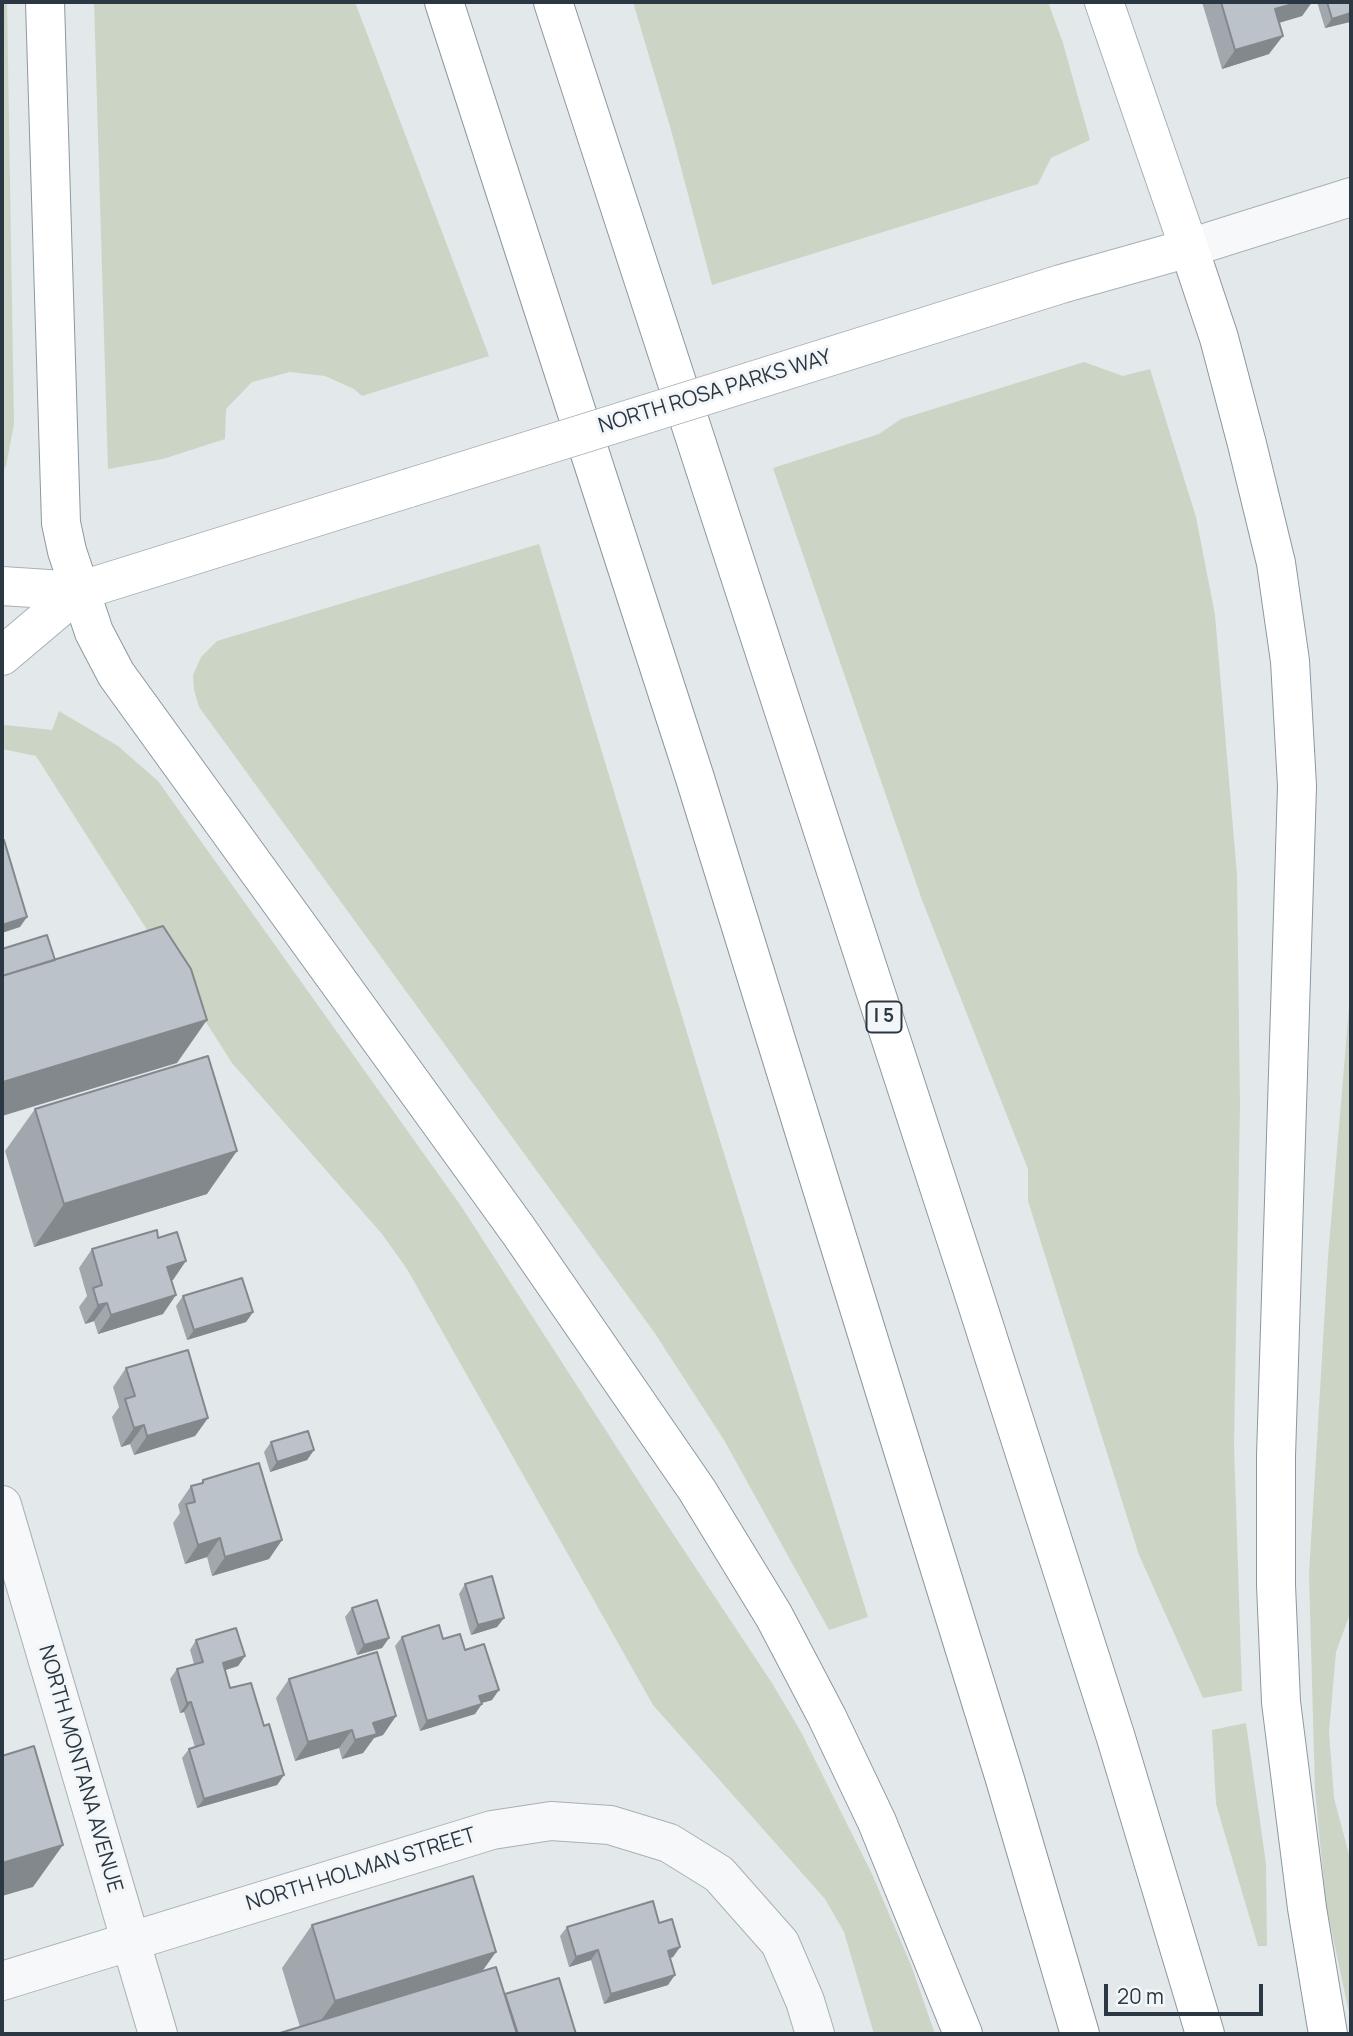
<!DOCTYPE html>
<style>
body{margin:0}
#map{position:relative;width:1353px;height:2036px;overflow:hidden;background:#e3e8eb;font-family:Manrope,sans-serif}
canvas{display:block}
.frame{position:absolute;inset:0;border:4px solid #2b3844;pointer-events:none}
.scale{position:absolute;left:1104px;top:1984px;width:159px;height:32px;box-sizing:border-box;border:4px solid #2b3844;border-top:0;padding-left:9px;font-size:21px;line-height:24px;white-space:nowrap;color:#2b3844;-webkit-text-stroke:5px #f3f6f8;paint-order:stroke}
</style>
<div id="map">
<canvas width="1353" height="2036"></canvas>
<div class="frame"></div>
<div class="scale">20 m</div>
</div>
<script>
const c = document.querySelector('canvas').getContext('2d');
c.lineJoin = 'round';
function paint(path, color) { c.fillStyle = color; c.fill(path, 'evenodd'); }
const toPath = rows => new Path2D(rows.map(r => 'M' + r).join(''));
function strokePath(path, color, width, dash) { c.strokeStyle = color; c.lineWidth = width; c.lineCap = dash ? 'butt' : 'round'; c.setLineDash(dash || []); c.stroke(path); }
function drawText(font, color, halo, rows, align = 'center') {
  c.font = font + ' Manrope,sans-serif'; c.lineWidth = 6; c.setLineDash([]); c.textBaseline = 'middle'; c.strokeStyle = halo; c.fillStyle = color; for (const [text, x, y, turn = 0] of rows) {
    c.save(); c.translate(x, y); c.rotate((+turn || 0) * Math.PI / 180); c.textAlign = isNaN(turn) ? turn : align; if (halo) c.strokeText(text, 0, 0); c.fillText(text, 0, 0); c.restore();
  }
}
paint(toPath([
 [2,2,7,2,14,424,6,466,2,472],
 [94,2,355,2,489,356,362,396,354,389,325,376,290,372,252,382,226,409,225,439,163,459,108,469],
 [633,2,1048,2,1063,43,1090,140,1051,158,1038,184,712,285,671,130],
 [1084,362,1123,376,1150,369,1196,517,1215,615,1237,875,1240,1105,1234,1444,1242,1691,1203,1698,1139,1555,1028,1201,1028,1169,922,900,773,468,879,434,901,419],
 [539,544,708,1102,868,1617,829,1630,724,1440,654,1332,199,707,194,690,193,675,201,657,217,641],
 [59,711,118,746,158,781,461,1206,654,1505,772,1683,801,1732,872,1874,911,1965,935,2034,874,2034,844,1932,825,1899,653,1705,407,1269,382,1234,232,1063,36,756,2,749,2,728,5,725,52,730],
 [1351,984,1351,1611,1336,1652,1329,1732,1334,1798,1351,1862,1351,2022,1326,1905,1315,1790,1309,1574,1328,1257],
 [1246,1723,1266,1864,1267,1946,1258,1946,1216,1804,1212,1730]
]), '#ccd5c5');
const minor = toPath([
 [2,1505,158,2034],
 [2,1981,492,1830,551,1821,610,1825,669,1843,719,1874,780,1943,805,2001,815,2034]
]);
const tertiary = toPath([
 [1189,248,1351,197]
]);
const secondary = toPath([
 [752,381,1061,284,1189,248,1104,2],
 [2,586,79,591,409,488],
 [2,656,79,591]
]);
const motorway = toPath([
 [45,2,61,523,67,551,94,632,116,674,518,1230,697,1490,774,1616,827,1717,877,1822,963,2034],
 [444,2,694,775,1004,1776,1080,2034],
 [553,2,971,1285,1116,1738,1205,2034],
 [1189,248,1219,338,1247,444,1276,563,1290,661,1297,786,1276,1456,1276,1585,1281,1702,1307,1908,1328,2034]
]);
strokePath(minor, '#a8b0b6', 40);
strokePath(tertiary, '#a8b0b6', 40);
strokePath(secondary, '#a8b0b6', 40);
strokePath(motorway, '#8b98a2', 40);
strokePath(minor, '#f6f8f9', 38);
strokePath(tertiary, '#f6f8f9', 38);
strokePath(secondary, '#fff', 38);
strokePath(motorway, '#fff', 38);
const secondaryBridge = toPath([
 [409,488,752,381]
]);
strokePath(secondaryBridge, '#a8b0b6', 40, []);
strokePath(secondaryBridge, '#fff', 38);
paint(toPath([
 [1202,2,1312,2,1302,16,1279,23,1269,54,1222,69],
 [1317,2,1351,2,1351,25,1350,22,1325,28],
 [35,1109,207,1194,34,1247,5,1151],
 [158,1238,173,1280,171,1280,163,1314,98,1334,94,1321,85,1324,79,1307,87,1296,79,1268,92,1249],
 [183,1296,253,1312,246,1322,187,1340,176,1306],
 [126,1368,208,1418,195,1436,134,1455,130,1444,121,1447,112,1417,119,1407,113,1387],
 [271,1442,314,1450,307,1460,270,1472,264,1452],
 [203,1480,282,1540,269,1559,212,1576,207,1557,185,1564,173,1523,180,1513,178,1505,191,1486,200,1484],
 [465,1584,504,1618,497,1627,471,1635,459,1594],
 [352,1608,389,1638,382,1648,357,1655,345,1617],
 [402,1637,443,1639,465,1650,492,1700,481,1703,475,1714,420,1731,395,1646],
 [196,1640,245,1656,238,1666,225,1670,230,1688,264,1726,284,1775,277,1785,197,1808,182,1758,189,1749,195,1747,184,1712,180,1713,170,1679,177,1669,194,1664,190,1650],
 [289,1679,396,1716,383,1735,374,1738,363,1753,342,1759,339,1748,295,1761,276,1698],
 [659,1923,680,1947,673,1957,670,1958,668,1985,604,2004,591,1960,569,1967,560,1936,567,1927],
 [312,1925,483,1971,505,1995,576,2034,279,2034,280,2033,300,2027,282,1968]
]), '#a1a7ad');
paint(toPath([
 [1300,2,1312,2,1302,16,1261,28,1275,9],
 [1351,13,1351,20,1350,22,1325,28,1332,19],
 [1283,36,1269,54,1222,69,1235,50],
 [27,917,20,927,2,933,2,925],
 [207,1020,177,1063,2,1116,2,1084,3,1082],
 [237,1151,207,1194,34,1247,64,1204],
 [186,1261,173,1280,154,1286,167,1267],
 [176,1295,163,1314,98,1334,111,1315],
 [107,1303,94,1321,85,1324,98,1305],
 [253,1312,246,1322,187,1340,194,1330],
 [208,1418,195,1436,134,1455,147,1436],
 [144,1425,130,1444,121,1447,134,1428],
 [314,1450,307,1460,270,1472,277,1462],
 [220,1538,207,1557,185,1564,198,1545],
 [282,1540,269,1559,212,1576,225,1557],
 [504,1618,497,1627,471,1635,478,1625],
 [389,1638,382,1648,357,1655,364,1645],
 [245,1656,238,1666,216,1673,223,1663],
 [499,1690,492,1700,472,1706,479,1696],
 [191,1702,184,1712,180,1713,187,1703],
 [482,1704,475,1714,420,1731,427,1721],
 [396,1716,383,1735,374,1738,363,1753,342,1759,355,1740,373,1723],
 [352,1730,339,1748,295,1761,308,1742],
 [284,1775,277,1785,197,1808,204,1799],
 [63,1845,33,1887,2,1896,2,1863],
 [680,1947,673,1957,661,1961,668,1951],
 [598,1950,591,1960,569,1967,576,1957],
 [496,1952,466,1994,311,2034,335,2001],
 [675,1975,668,1985,604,2004,611,1994]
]), '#83888d');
const building = toPath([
 [1221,2,1300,2,1275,9,1283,36,1235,50,1221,2],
 [1327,2,1351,2,1351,13,1332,19,1327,2],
 [4,840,27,917,2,925,2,841,4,840],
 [163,926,191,969,207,1020,3,1082,2,1078,2,976,163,926],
 [47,935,55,960,2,976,2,949,47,935],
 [208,1056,237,1151,64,1204,35,1109,208,1056],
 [157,1230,158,1238,177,1232,186,1261,167,1267,176,1295,111,1315,107,1303,98,1305,93,1288,102,1285,92,1249,157,1230],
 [242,1278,253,1312,194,1330,183,1296,242,1278],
 [188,1350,208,1418,147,1436,144,1425,134,1428,125,1399,135,1396,126,1368,188,1350],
 [308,1431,314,1450,277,1462,271,1442,308,1431],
 [259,1463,282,1540,225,1557,220,1538,198,1545,186,1504,195,1502,191,1486,203,1483,203,1480,259,1463],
 [492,1576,504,1618,478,1625,465,1584,492,1576],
 [377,1600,389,1638,364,1645,352,1608,377,1600],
 [439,1625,443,1639,460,1634,465,1650,484,1644,499,1690,479,1696,482,1704,427,1721,402,1637,439,1625],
 [236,1628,245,1656,223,1663,230,1688,251,1683,264,1726,269,1724,284,1775,204,1799,189,1749,204,1744,191,1702,187,1703,177,1669,203,1662,196,1640,236,1628],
 [377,1652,396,1716,373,1723,377,1734,355,1740,352,1730,308,1742,289,1679,377,1652],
 [34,1746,63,1845,2,1863,2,1756,34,1746],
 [473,1876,496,1952,335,2001,312,1925,473,1876],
 [653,1901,659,1923,672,1919,680,1947,668,1951,675,1975,611,1994,598,1950,576,1957,567,1927,653,1901],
 [496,1967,517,2034,281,2034,280,2033,496,1967],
 [559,1978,576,2034,518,2034,505,1994,559,1978]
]);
paint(building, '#bbc2c9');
strokePath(building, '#83888d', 2);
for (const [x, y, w] of [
 [884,1017,35]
]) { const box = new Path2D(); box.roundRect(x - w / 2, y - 15.5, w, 31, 5); c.fillStyle = '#f3f6f8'; c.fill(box); strokePath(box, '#2b3844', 2); }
drawText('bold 19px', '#2b3844', null, [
 ["I 5",884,1017]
]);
drawText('21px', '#2b3844', '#f3f6f8', [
 ["NORTH ROSA PARKS WAY",715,392,-17],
 ["NORTH MONTANA AVENUE",80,1769,74],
 ["NORTH HOLMAN STREET",361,1870,-17]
]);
</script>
